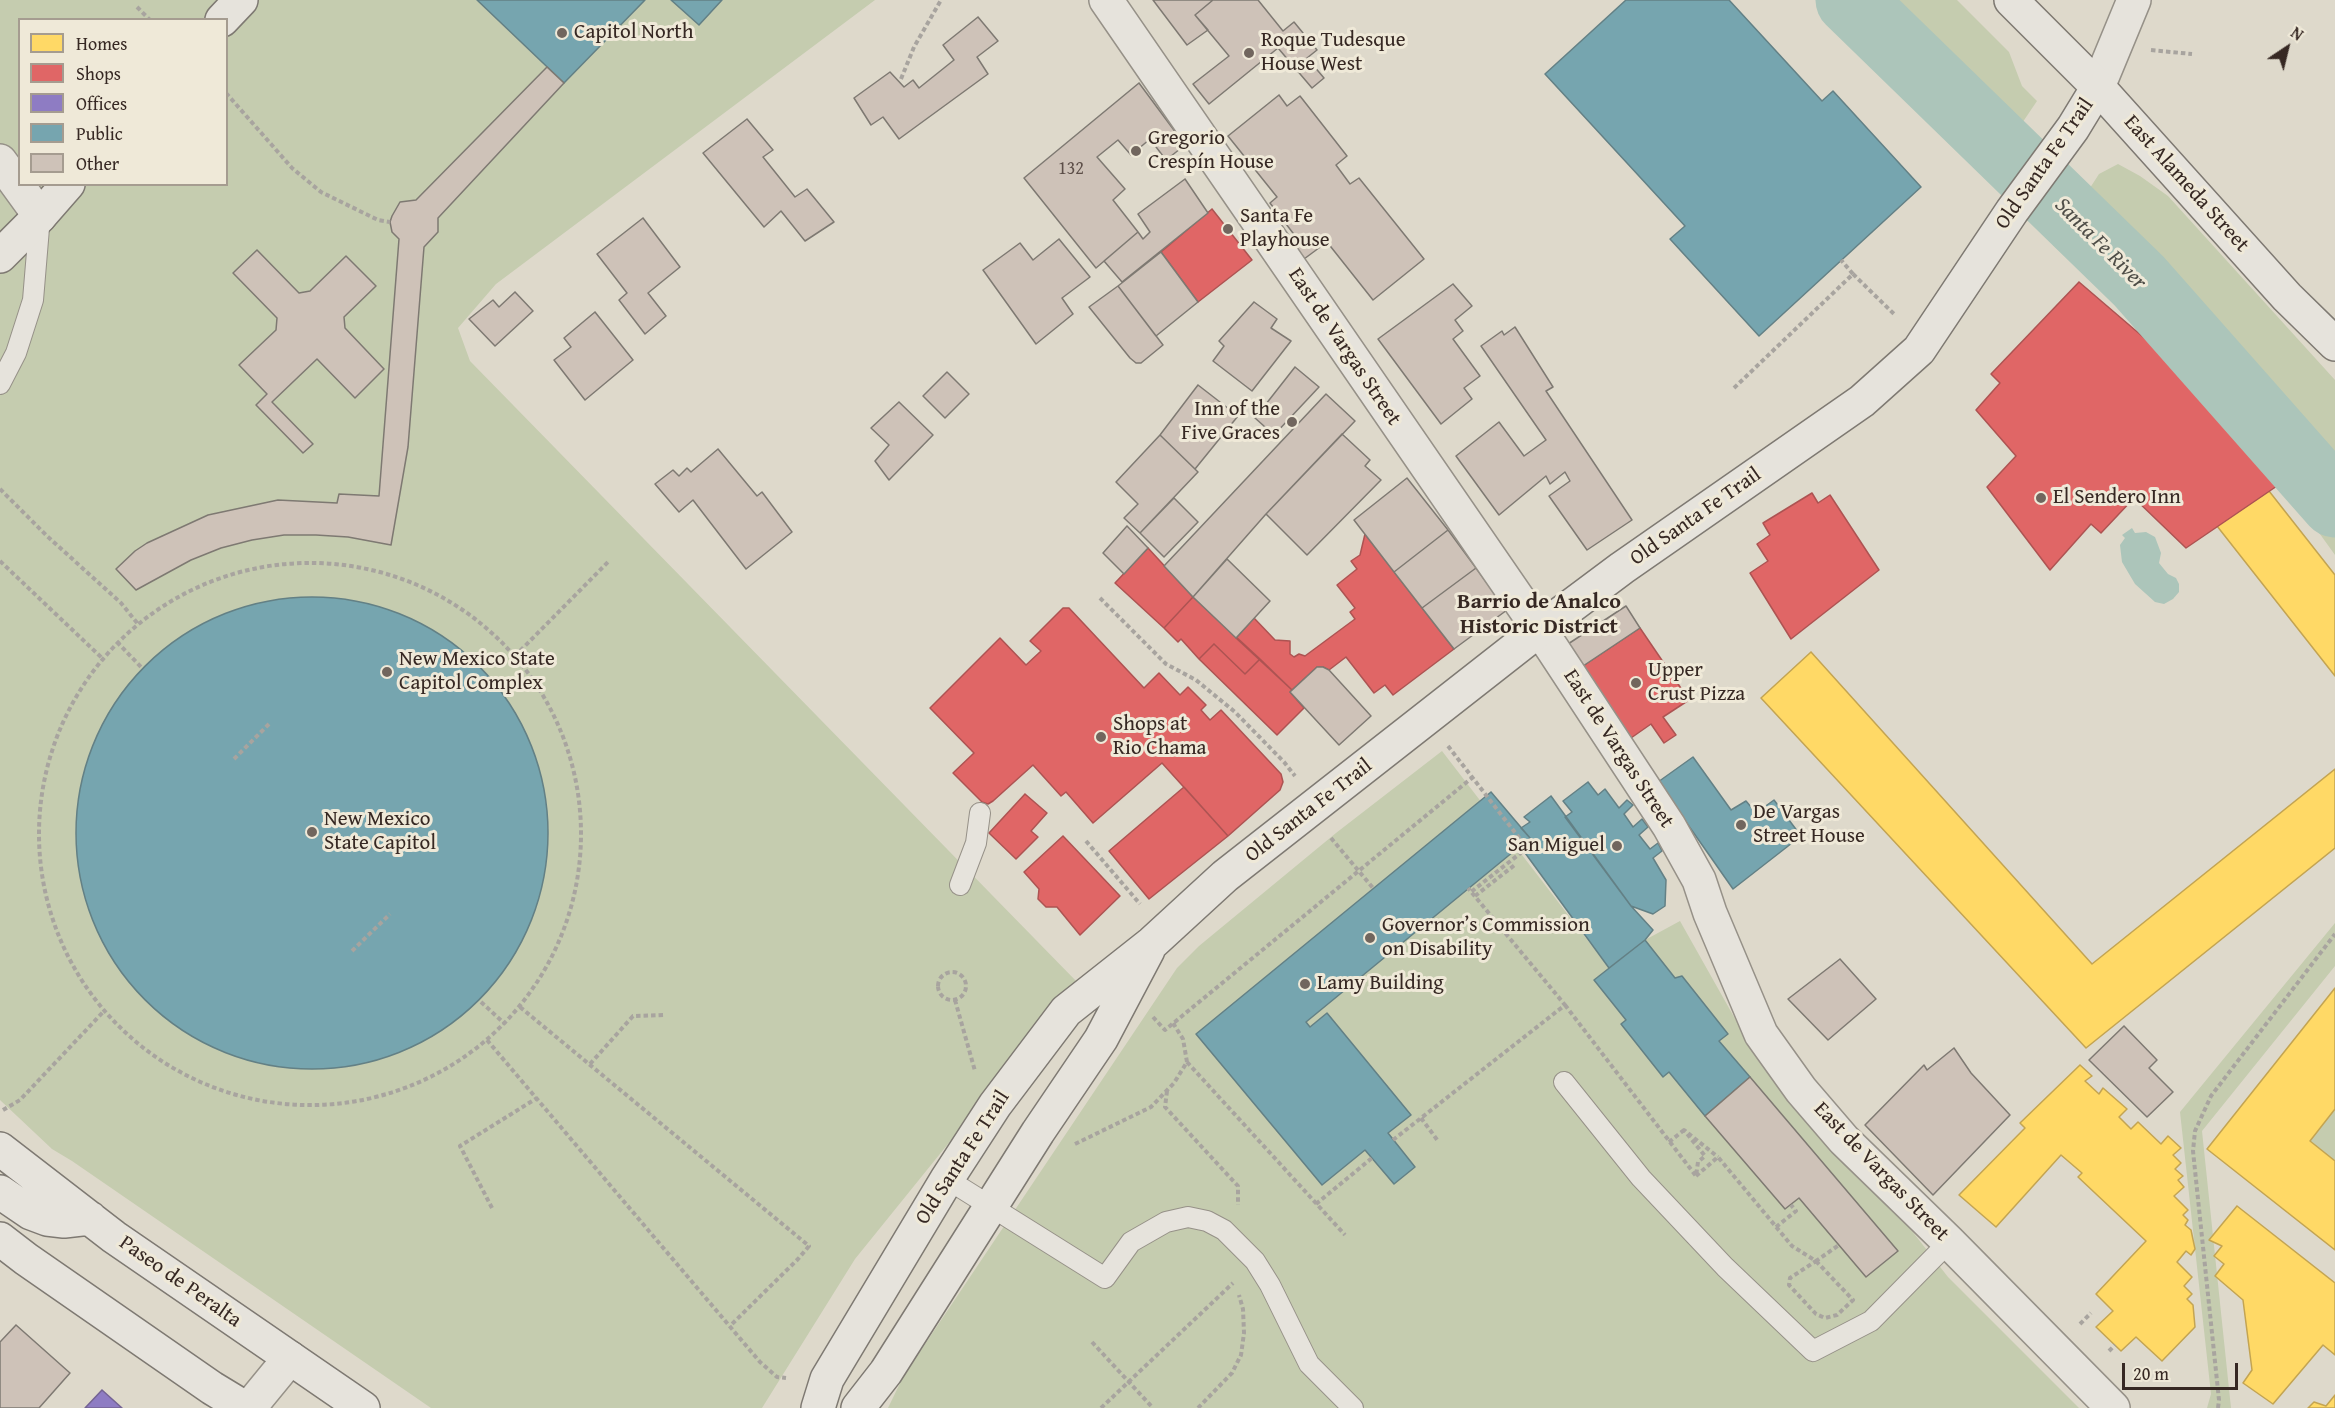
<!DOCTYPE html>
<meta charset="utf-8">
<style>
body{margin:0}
#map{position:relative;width:2335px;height:1408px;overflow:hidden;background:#ded9cb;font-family:"Gentium Book Plus",serif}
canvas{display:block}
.legend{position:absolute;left:18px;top:18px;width:210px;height:168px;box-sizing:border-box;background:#efe9d8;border:2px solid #a59c90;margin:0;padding:8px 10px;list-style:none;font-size:18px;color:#362823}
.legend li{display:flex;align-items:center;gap:12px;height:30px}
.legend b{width:30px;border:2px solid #a59c90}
.north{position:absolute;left:2257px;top:18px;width:60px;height:60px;-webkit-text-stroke:4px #efe9d8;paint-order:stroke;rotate:35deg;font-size:16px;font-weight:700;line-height:24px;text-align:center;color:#362823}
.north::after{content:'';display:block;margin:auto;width:21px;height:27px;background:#362823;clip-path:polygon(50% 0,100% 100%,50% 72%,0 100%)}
.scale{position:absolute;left:2122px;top:1363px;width:116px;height:27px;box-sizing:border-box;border:3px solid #362823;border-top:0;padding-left:8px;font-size:18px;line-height:21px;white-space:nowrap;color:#362823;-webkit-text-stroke:4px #efe9d8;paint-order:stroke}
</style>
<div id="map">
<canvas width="2335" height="1408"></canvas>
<ul class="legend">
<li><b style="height:16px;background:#ffd966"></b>Homes</li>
<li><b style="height:16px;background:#e06666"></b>Shops</li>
<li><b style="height:16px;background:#8e7cc3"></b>Offices</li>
<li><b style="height:16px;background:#76a5af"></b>Public</li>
<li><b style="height:16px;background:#cec2b8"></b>Other</li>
</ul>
<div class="north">N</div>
<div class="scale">20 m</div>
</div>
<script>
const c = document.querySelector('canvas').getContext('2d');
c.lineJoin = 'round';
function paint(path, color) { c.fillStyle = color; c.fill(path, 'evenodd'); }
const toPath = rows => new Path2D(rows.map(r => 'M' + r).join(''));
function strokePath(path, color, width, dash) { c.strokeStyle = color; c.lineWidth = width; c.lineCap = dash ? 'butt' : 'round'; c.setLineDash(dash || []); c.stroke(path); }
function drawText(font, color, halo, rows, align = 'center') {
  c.font = font + ' "Gentium Book Plus",serif'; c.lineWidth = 6; c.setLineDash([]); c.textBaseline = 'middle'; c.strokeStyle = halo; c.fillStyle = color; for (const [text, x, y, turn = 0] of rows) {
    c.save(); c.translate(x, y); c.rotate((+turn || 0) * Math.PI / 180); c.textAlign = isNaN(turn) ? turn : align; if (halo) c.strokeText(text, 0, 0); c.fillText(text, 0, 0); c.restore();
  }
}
paint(toPath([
 [0,0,875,0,496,284,458,328,470,361,1078,983,855,1259,762,1408,431,1408,72,1161,52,1149,0,1100],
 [20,20,226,20,226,184,20,184],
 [1822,0,1957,0,2009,52,2022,86,2037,101,1989,172],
 [2118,164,2140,176,2168,196,2335,380,2335,555,2223,399,2128,316,2053,245,2099,174],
 [1442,751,1609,968,1645,940,1680,921,1756,1056,1793,1105,1908,1226,1948,1277,2079,1408,888,1408,903,1377,1177,968,1199,946,1336,833],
 [2335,923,2335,966,2202,1131,2231,1408,2207,1408,2211,1394,2180,1112],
 [2335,1109,2335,1161,2310,1141]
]), '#c5ccaf');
paint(toPath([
 [2132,528,2135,533,2146,532,2155,537,2161,553,2159,563,2168,574,2176,578,2179,584,2179,592,2173,599,2164,604,2155,602,2135,584,2122,562,2120,545,2125,538,2122,535]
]), '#acc5ba');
const homes = toPath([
 [2269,491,2335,575,2335,676,2217,526,2269,491],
 [1811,652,2092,964,2335,769,2335,848,2086,1048,1761,698,1811,652],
 [2335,988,2335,1109,2310,1141,2335,1161,2335,1250,2207,1149,2335,988],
 [2080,1065,2092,1076,2085,1081,2099,1094,2103,1088,2127,1109,2119,1117,2131,1129,2138,1122,2161,1144,2168,1136,2181,1148,2173,1155,2181,1163,2175,1169,2183,1176,2178,1180,2184,1187,2174,1196,2188,1210,2183,1215,2188,1220,2185,1225,2191,1230,2195,1249,2191,1255,2186,1251,2177,1262,2192,1277,2184,1286,2192,1294,2187,1299,2193,1305,2195,1327,2162,1361,2136,1337,2121,1351,2096,1327,2113,1311,2096,1294,2146,1241,2078,1177,2082,1173,2061,1155,1996,1227,1959,1195,2025,1128,2020,1123,2080,1065],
 [2237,1206,2335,1283,2335,1355,2323,1345,2273,1404,2243,1383,2252,1370,2243,1300,2215,1276,2224,1264,2214,1256,2222,1246,2209,1240,2237,1206],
 [2335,1395,2335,1408,2308,1408,2314,1402,2326,1406,2335,1395]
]);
paint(homes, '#ffd966');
strokePath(homes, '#c3a452', 1.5);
const shops = toPath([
 [1212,209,1252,260,1198,302,1161,252,1212,209],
 [2079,282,2219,402,2277,486,2186,548,2134,498,2101,533,2091,524,2050,570,1987,487,2016,456,1976,410,2000,383,1991,374,2079,282],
 [1812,493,1818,503,1830,495,1879,570,1791,639,1750,573,1768,561,1757,544,1770,535,1763,523,1812,493],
 [1365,534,1454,649,1393,695,1385,685,1374,693,1346,657,1329,670,1323,667,1317,667,1292,690,1236,638,1254,618,1275,640,1290,641,1290,654,1294,657,1299,654,1305,656,1355,619,1350,612,1355,608,1337,585,1357,569,1351,561,1360,555,1365,534],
 [1148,548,1193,597,1164,628,1115,583,1148,548],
 [1193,597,1260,659,1245,674,1214,644,1199,659,1181,639,1178,642,1164,628,1193,597],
 [1063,608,1069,608,1144,688,1159,673,1180,695,1188,687,1206,705,1201,710,1210,720,1221,710,1281,774,1283,782,1280,790,1228,836,1162,763,1093,823,1066,792,1061,796,1033,765,993,801,988,804,982,802,953,773,974,753,930,708,1000,638,1026,665,1041,651,1030,641,1063,608],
 [1640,628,1689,700,1663,717,1676,735,1664,743,1651,724,1631,738,1583,666,1640,628],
 [1214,644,1245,674,1260,659,1292,690,1290,692,1304,708,1277,735,1199,659,1214,644],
 [1184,787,1228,836,1149,899,1109,851,1184,787],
 [1025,794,1047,813,1031,831,1038,837,1016,859,989,833,1025,794],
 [1063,836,1120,896,1080,935,1057,907,1046,907,1038,899,1039,889,1024,872,1063,836]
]);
paint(shops, '#e06666');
strokePath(shops, '#ad5352', 1.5);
const offices = toPath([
 [102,1390,122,1408,85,1408,102,1390]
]);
paint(offices, '#8e7cc3');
strokePath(offices, '#746393', 1.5);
const public = toPath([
 [477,0,645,0,564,83,477,0],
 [671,0,722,0,699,25,671,0],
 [1626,0,1729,0,1822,101,1833,91,1921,187,1759,336,1670,239,1685,226,1545,74,1626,0],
 '76 833a236 236 0 1 1 472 0a236 236 0 1 1-472 0Z',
 [1693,757,1731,810,1746,801,1756,813,1774,800,1801,836,1733,889,1658,782,1693,757],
 [1588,782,1598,795,1605,789,1619,808,1627,800,1633,805,1624,814,1633,827,1642,819,1648,827,1639,835,1650,849,1658,843,1662,851,1653,858,1666,880,1665,906,1653,914,1631,906,1565,817,1572,812,1563,801,1588,782],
 [1491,792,1530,838,1306,1022,1310,1027,1327,1013,1411,1115,1388,1133,1415,1167,1394,1184,1365,1150,1322,1185,1196,1034,1491,792],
 [1551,796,1631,906,1653,930,1645,940,1609,968,1520,846,1530,838,1521,828,1530,822,1524,817,1551,796],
 [1645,940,1675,978,1682,976,1728,1034,1719,1041,1750,1077,1705,1116,1669,1072,1663,1077,1621,1024,1626,1020,1594,980,1645,940]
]);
paint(public, '#76a5af');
strokePath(public, '#638085', 1.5);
strokePath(toPath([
 [1850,0,2139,281,2335,503]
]), '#acc5ba', 69);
const building = toPath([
 [1153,0,1213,0,1195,15,1208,30,1187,45,1153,0],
 [1213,0,1258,0,1283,31,1294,22,1317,50,1307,58,1324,78,1312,88,1278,48,1209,104,1193,84,1229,56,1195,15,1213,0],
 [978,17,998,41,977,57,988,74,899,139,883,117,871,125,854,98,890,72,904,87,913,80,919,88,954,60,943,45,978,17],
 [547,67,564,83,438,218,438,232,424,247,408,447,391,545,348,537,316,535,284,535,252,540,221,548,191,560,136,590,116,569,135,551,147,543,208,515,278,500,337,503,339,494,379,496,399,239,392,232,390,222,392,216,400,202,416,200,547,67],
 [1139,83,1185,145,1166,160,1150,139,1131,155,1118,140,1097,157,1125,189,1113,200,1138,232,1096,268,1024,178,1139,83],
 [1279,95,1287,106,1300,96,1347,156,1336,165,1350,184,1359,178,1424,259,1373,300,1327,242,1304,259,1290,242,1296,237,1270,203,1277,197,1228,136,1279,95],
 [747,119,773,150,763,157,795,197,807,189,834,222,805,241,781,211,764,227,703,153,747,119],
 [1185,179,1208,213,1122,282,1104,261,1138,232,1143,239,1150,232,1138,214,1185,179],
 [643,218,680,267,648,293,666,316,645,334,619,300,627,293,597,254,643,218],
 [1059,239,1090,277,1062,298,1073,314,1036,344,983,270,1020,243,1033,260,1059,239],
 [257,250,299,293,310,291,346,256,376,286,344,317,345,328,384,369,355,398,317,359,272,402,313,444,303,453,256,405,267,394,239,365,276,330,277,318,233,273,257,250],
 [1161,252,1198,302,1156,336,1118,286,1161,252],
 [1453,284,1472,306,1455,320,1463,331,1453,339,1480,376,1464,388,1472,399,1441,424,1378,339,1453,284],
 [1118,286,1163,345,1141,363,1136,363,1130,358,1089,307,1118,286],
 [515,292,533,311,495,346,469,319,493,300,499,307,515,292],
 [1254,302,1277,319,1271,328,1291,341,1252,391,1213,361,1224,346,1219,341,1254,302],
 [595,312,633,360,585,400,554,360,571,347,564,338,595,312],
 [1515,327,1553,387,1546,391,1632,520,1587,550,1549,496,1570,481,1565,472,1550,484,1546,476,1499,515,1456,456,1499,422,1524,456,1546,440,1481,346,1502,331,1504,335,1515,327],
 [1295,367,1319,387,1274,435,1255,418,1295,367],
 [947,372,969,394,945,418,923,396,947,372],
 [1198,385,1238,416,1195,469,1160,435,1198,385],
 [1326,394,1355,421,1266,514,1193,597,1164,566,1326,394],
 [899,402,933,435,889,480,875,461,889,445,871,428,899,402],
 [1342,434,1370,460,1365,466,1381,480,1307,555,1266,514,1342,434],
 [1160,435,1198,472,1140,533,1124,518,1138,504,1116,482,1160,435],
 [718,449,757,496,762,492,792,532,746,569,693,500,679,512,655,484,673,470,679,476,687,468,691,472,718,449],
 [1407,478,1448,530,1394,572,1354,520,1407,478],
 [1174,498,1198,522,1164,557,1140,533,1174,498],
 [1127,526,1148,548,1124,574,1103,553,1127,526],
 [1448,530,1476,568,1422,608,1394,572,1448,530],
 [1227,559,1270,601,1236,638,1193,597,1227,559],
 [1476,568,1507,610,1454,649,1422,608,1476,568],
 [1626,606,1640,628,1583,666,1568,644,1626,606],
 [1317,667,1323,667,1329,670,1371,716,1339,745,1290,692,1317,667],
 [1840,959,1876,999,1828,1040,1788,999,1840,959],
 [2124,1026,2157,1060,2149,1068,2173,1092,2147,1117,2089,1060,2124,1026],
 [1954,1048,1971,1073,2010,1115,1933,1195,1865,1125,1924,1065,1927,1070,1954,1048],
 [1750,1077,1898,1251,1866,1277,1799,1198,1785,1209,1705,1116,1750,1077],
 [16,1325,70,1373,39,1408,0,1408,0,1342,16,1325]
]);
paint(building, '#cec2b8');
strokePath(building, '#7e7972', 1.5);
const lane = toPath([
 [0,384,16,353,33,300,40,216],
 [960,885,976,843,980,813],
 [1564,1082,1641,1178,1725,1267,1813,1351,1871,1321,1949,1242],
 [947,1179,1105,1278,1131,1242,1166,1222,1188,1217,1207,1221,1224,1230,1255,1261,1270,1285,1309,1364,1353,1408]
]);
const street = toPath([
 [1106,0,1552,648,1669,826,1699,880,1710,913,1761,1034,1801,1090,1844,1140,1949,1242,2113,1408],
 [2098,87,2134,0],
 [0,161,40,216],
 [249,1408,290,1358]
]);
const secondary = toPath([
 [2011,0,2098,87,2287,297,2335,344],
 [222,20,241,0],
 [0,256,40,216,68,184],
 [0,1149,114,1237,363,1408],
 [0,1192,31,1213,47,1219,64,1221,90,1218],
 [0,1239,26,1259,212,1388,245,1408],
 [818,1408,827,1379,947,1179,995,1105,1066,1011,1152,943,1225,876,1539,630,1622,568,1862,401,1919,350,2012,211,2073,128,2098,87],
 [858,1408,886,1372,1038,1132,1101,1039,1148,950]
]);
strokePath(lane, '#969188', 22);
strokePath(street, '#969188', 36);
strokePath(secondary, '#7e7972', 36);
strokePath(toPath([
 [137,7,150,20],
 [2151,50,2192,54],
 [901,79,914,47,941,0],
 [226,93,292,168,321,192,378,220,390,222],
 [1853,274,1894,314],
 [1734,388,1853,274,1841,260],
 [0,489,47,536,121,603,138,624],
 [0,561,102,658],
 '39 834a271 271 0 1 1 542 0a271 271 0 1 1-542 0Z',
 [1100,598,1166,664,1196,680,1235,712,1284,762,1295,776],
 [117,642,141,667],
 [515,656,609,561],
 [1448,746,1527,848,1471,892],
 [234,759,269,724],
 [1331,838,1373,888],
 [1086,841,1140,904],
 [1475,896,1516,864],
 [352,951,390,914],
 '938 986a14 14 0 1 1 28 0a14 14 0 1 1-28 0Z',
 [955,1000,975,1071],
 [481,1002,505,1024],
 [1565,1005,1696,1176,1698,1162,1705,1156,1684,1130,1718,1157],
 [520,1007,809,1246,798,1259,731,1325],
 [1153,1017,1165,1030,1473,777],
 [487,1040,760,1362,777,1377,786,1378],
 [1187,1062,1345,1235],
 [590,1064,633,1016,664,1015],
 [1167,1091,1165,1107,1238,1186,1238,1205],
 [3,1110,20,1100,105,1010],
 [1421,1118,1438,1141],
 [1393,1140,1565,1005,1468,888],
 [1669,1142,1684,1130],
 [1075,1144,1151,1107,1174,1083,1187,1062,1183,1039,1173,1023],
 [1696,1176,1718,1157,1792,1246,1816,1261,1839,1245],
 [1316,1204,1372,1158],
 [492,1208,460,1146,537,1098],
 [1776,1227,1796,1211,1791,1205],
 [1816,1261,1853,1300,1837,1315,1825,1318,1816,1314,1789,1285,1790,1278,1816,1261],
 [2080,1324,2091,1313],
 [1092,1342,1153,1408],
 [2109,1351,2115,1345],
 [1101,1408,1233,1283],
 [1198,1408,1232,1373,1241,1355,1244,1333,1243,1309,1239,1295],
 [2218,1408,2219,1400,2193,1151,2195,1131,2211,1096,2335,934]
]), '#a8a49f', 4, [4.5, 3]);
strokePath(lane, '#e6e3dc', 20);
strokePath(street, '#e6e3dc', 33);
strokePath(secondary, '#e6e3dc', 33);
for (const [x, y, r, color] of [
 [562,33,6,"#71665e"],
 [1249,53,6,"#71665e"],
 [1136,151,6,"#71665e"],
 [1228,229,6,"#71665e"],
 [1292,422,6,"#71665e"],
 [2041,498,6,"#71665e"],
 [387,672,6,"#71665e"],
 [1636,683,6,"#71665e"],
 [1101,737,6,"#71665e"],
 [1741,825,6,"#71665e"],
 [312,832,6,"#71665e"],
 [1617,846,6,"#71665e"],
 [1370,938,6,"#71665e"],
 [1305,984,6,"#71665e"]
]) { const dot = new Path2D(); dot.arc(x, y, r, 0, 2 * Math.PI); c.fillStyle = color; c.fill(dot); strokePath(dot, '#efe9d8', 2); }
drawText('18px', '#5c4e48', null, [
 ["132",1071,169]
]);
drawText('21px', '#362823', '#efe9d8', [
 ["Capitol North",574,33],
 ["Roque Tudesque",1261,41],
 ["House West",1261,65],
 ["Gregorio",1148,139],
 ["Crespín House",1148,163],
 ["Santa Fe",1240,217],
 ["Playhouse",1240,241],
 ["Inn of the",1280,410,"right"],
 ["Five Graces",1280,434,"right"],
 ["El Sendero Inn",2053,498],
 ["New Mexico State",399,660],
 ["Capitol Complex",399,684],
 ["Upper",1648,671],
 ["Crust Pizza",1648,695],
 ["Shops at",1113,725],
 ["Rio Chama",1113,749],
 ["De Vargas",1753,813],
 ["Street House",1753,837],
 ["New Mexico",324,820],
 ["State Capitol",324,844],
 ["San Miguel",1605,846,"right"],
 ["Governor’s Commission",1382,926],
 ["on Disability",1382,950],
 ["Lamy Building",1317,984]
], 'left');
drawText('21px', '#362823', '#efe9d8', [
 ["Old Santa Fe Trail",2045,164,-55],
 ["East Alameda Street",2186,184,48],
 ["East de Vargas Street",1344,347,56],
 ["Old Santa Fe Trail",1696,517,-35],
 ["East de Vargas Street",1618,749,57],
 ["Old Santa Fe Trail",1309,811,-38],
 ["Old Santa Fe Trail",963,1158,-57],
 ["East de Vargas Street",1881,1172,46],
 ["Paseo de Peralta",180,1282,35]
]);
drawText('italic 22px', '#4e4d47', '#efe9d8', [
 ["Santa Fe River",2100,244,45]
]);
drawText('bold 22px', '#362823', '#efe9d8', [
 ["Barrio de Analco",1539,602],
 ["Historic District",1539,627]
]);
</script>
